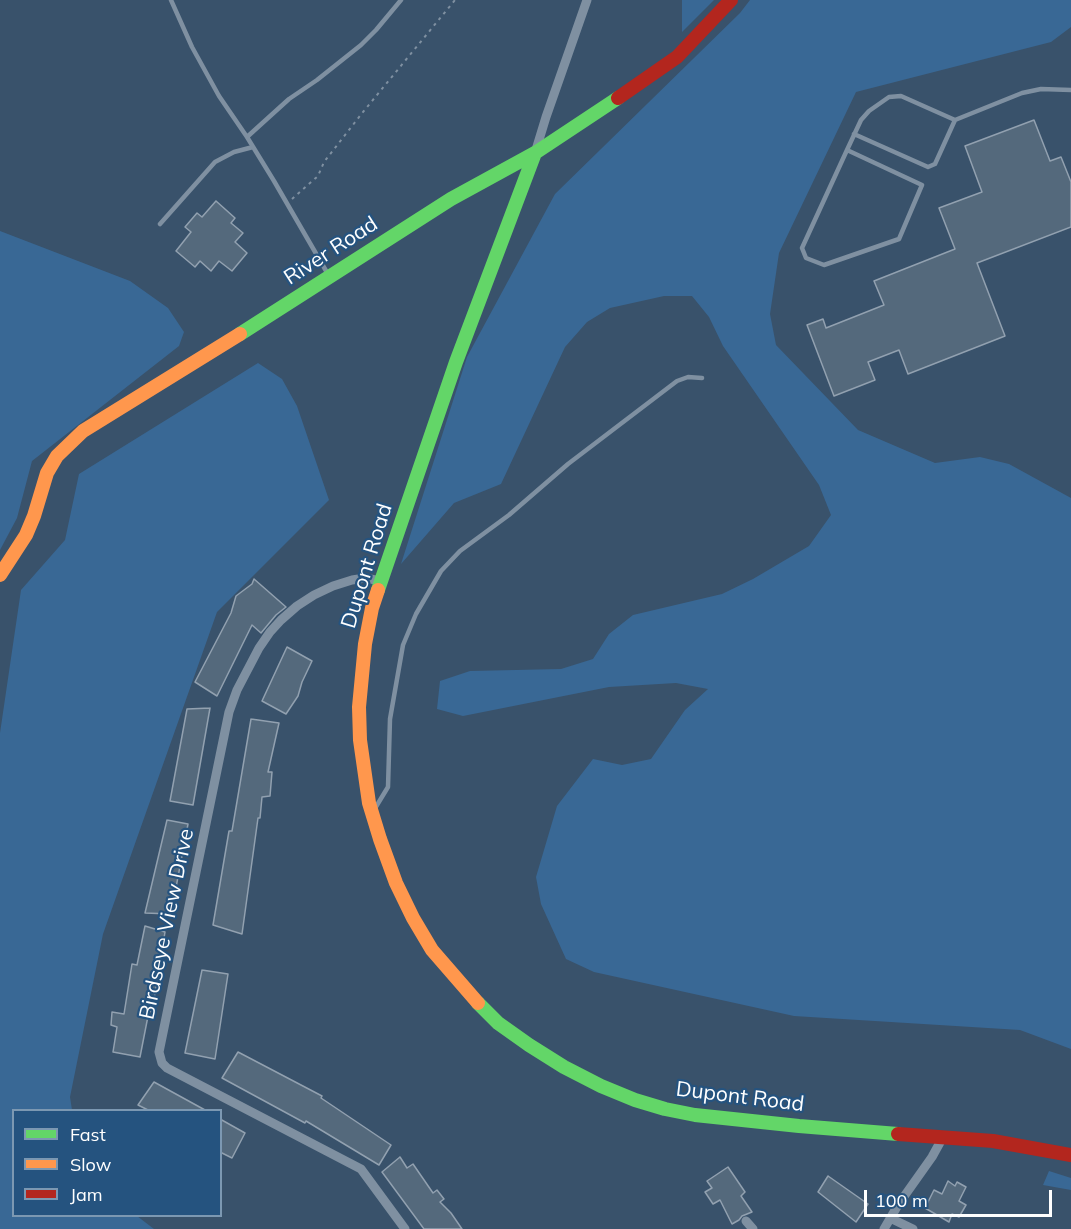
<!DOCTYPE html>
<style>
body{margin:0}
#map{position:relative;width:1071px;height:1229px;overflow:hidden;background:#39526b;font-family:Mulish,sans-serif}
canvas{display:block}
.legend{position:absolute;left:12px;top:1109px;width:210px;height:108px;box-sizing:border-box;background:#25537f;border:2px solid #7c98b2;margin:0;padding:8px 10px;list-style:none;font-size:18px;color:#fff}
.legend li{display:flex;align-items:center;gap:12px;height:30px}
.legend b{width:30px;border:2px solid #7c98b2}
.scale{position:absolute;left:864px;top:1190px;width:188px;height:27px;box-sizing:border-box;border:3px solid #fff;border-top:0;padding-left:8px;font-size:18px;line-height:21px;white-space:nowrap;color:#fff;-webkit-text-stroke:4px #25537f;paint-order:stroke}
</style>
<div id="map">
<canvas width="1071" height="1229"></canvas>
<ul class="legend">
<li><b style="height:8px;background:#63d668"></b>Fast</li>
<li><b style="height:8px;background:#ff974d"></b>Slow</li>
<li><b style="height:8px;background:#b3261e"></b>Jam</li>
</ul>
<div class="scale">100 m</div>
</div>
<script>
const c = document.querySelector('canvas').getContext('2d');
c.lineJoin = 'round';
function paint(path, color) { c.fillStyle = color; c.fill(path, 'evenodd'); }
const toPath = rows => new Path2D(rows.map(r => 'M' + r).join(''));
function strokePath(path, color, width, dash) { c.strokeStyle = color; c.lineWidth = width; c.lineCap = dash ? 'butt' : 'round'; c.setLineDash(dash || []); c.stroke(path); }
function drawText(font, color, halo, rows, align = 'center') {
  c.font = font + ' Mulish,sans-serif'; c.lineWidth = 4.5; c.setLineDash([]); c.textBaseline = 'middle'; c.strokeStyle = halo; c.fillStyle = color; for (const [text, x, y, turn = 0] of rows) {
    c.save(); c.translate(x, y); c.rotate((+turn || 0) * Math.PI / 180); c.textAlign = isNaN(turn) ? turn : align; if (halo) c.strokeText(text, 0, 0); c.fillText(text, 0, 0); c.restore();
  }
}
paint(toPath([
 [682,0,714,0,682,32],
 [750,0,1071,0,1071,27,1051,42,856,92,779,253,770,314,776,345,858,430,935,463,980,457,1009,464,1071,498,1071,1049,1020,1030,794,1016,594,972,566,959,541,904,536,877,557,806,593,759,622,765,651,759,685,710,708,689,676,683,609,687,463,716,437,709,440,681,470,671,561,669,593,659,609,634,633,615,722,594,753,579,809,546,831,515,819,485,723,346,709,317,692,296,664,296,610,308,587,322,565,347,501,484,454,503,401,564,467,357,555,194,740,13],
 [0,231,130,281,168,308,184,332,179,346,32,461,17,518,0,550],
 [258,363,282,379,297,406,329,500,217,612,103,934,70,1097,72,1110,14,1110,14,1216,137,1216,154,1229,0,1229,0,733,21,590,65,540,79,474],
 [1049,1171,1071,1178,1071,1190,1043,1185]
]), '#396895');
const building = toPath([
 [1034,120,1050,161,1061,157,1071,182,1071,227,977,263,1005,336,908,374,899,350,868,362,875,380,834,396,807,325,823,319,826,328,884,305,874,281,955,249,939,208,982,192,965,146,1034,120],
 [216,201,235,218,231,223,243,233,235,242,247,253,232,271,219,261,211,271,200,261,195,267,176,251,191,232,185,227,197,213,202,217,216,201],
 [254,579,286,607,276,615,261,633,252,625,217,696,195,682,231,613,236,596,252,584,254,579],
 [287,647,312,661,302,682,298,696,286,714,262,701,287,647],
 [210,708,193,805,170,801,187,709,210,708],
 [251,719,279,723,268,772,272,772,270,796,262,797,260,818,258,818,242,934,213,925,229,831,232,831,251,719],
 [167,820,188,824,171,914,145,913,167,820],
 [145,926,165,932,152,1012,149,1011,140,1057,113,1052,117,1027,111,1025,112,1012,124,1014,132,964,137,965,145,926],
 [202,970,228,974,215,1059,185,1053,202,970],
 [238,1052,322,1096,321,1098,391,1145,379,1165,306,1121,305,1123,222,1078,238,1052],
 [154,1082,205,1110,148,1110,138,1105,154,1082],
 [220,1119,245,1133,232,1158,220,1152,220,1119],
 [400,1157,407,1168,413,1164,433,1193,437,1190,444,1199,440,1202,451,1213,462,1229,424,1229,382,1172,400,1157],
 [728,1167,745,1192,741,1196,752,1212,742,1216,739,1220,732,1224,720,1200,713,1204,705,1192,712,1188,707,1181,728,1167],
 [828,1176,868,1204,856,1222,818,1192,828,1176],
 [948,1181,955,1186,957,1182,966,1187,959,1201,966,1205,959,1217,952,1214,949,1222,925,1208,934,1190,942,1194,948,1181]
]);
paint(building, '#54697c');
strokePath(building, '#92a1b0', 1.5);
strokePath(toPath([
 [292,199,318,176,324,162,363,112,455,0]
]), '#7f90a1', 2, [3, 4.5]);
strokePath(toPath([
 [171,0,192,47,219,96,247,137,274,181,329,276],
 [854,134,928,167,935,164,955,120],
 [247,137,289,99,317,80,361,45,376,30,401,0],
 [847,150,922,185,899,239,824,265,806,258,802,248,847,150,861,120,869,111,889,97,901,96,955,120,1022,93,1041,89,1071,90],
 [160,224,215,162,234,152,253,147],
 [374,810,388,787,390,719,403,645,416,614,441,571,460,551,509,515,568,464,677,381,688,377,702,378]
]), '#7f90a1', 4.5);
strokePath(toPath([
 [535,153,546,117,587,0],
 [381,581,365,578,352,580,333,586,314,595,297,606,281,620,270,632,259,648,237,690,229,712,159,1052,162,1063,167,1068,361,1169,405,1229],
 [890,1218,913,1229],
 [746,1221,753,1229],
 [884,1229,898,1205,932,1157,943,1137]
]), '#7f90a1', 9);
strokePath(toPath([
 [240,334,451,199,535,153,618,98],
 [378,590,456,362,535,153],
 [478,1003,498,1023,529,1045,564,1067,601,1086,635,1100,665,1109,695,1115,799,1126,898,1134]
]), '#63d668', 14);
strokePath(toPath([
 [0,575,26,535,34,516,47,473,57,456,83,431,240,334],
 [378,590,372,608,365,644,359,707,360,740,369,803,380,839,396,883,413,918,432,950,478,1003]
]), '#ff974d', 14);
strokePath(toPath([
 [618,98,677,57,731,0],
 [898,1134,993,1141,1071,1155]
]), '#b3261e', 14);
drawText('21px', '#fff', '#25537f', [
 ["River Road",331,251,-33],
 ["Dupont Road",367,566,-73],
 ["Birdseye View Drive",167,924,-78],
 ["Dupont Road",740,1097,7]
]);
</script>
